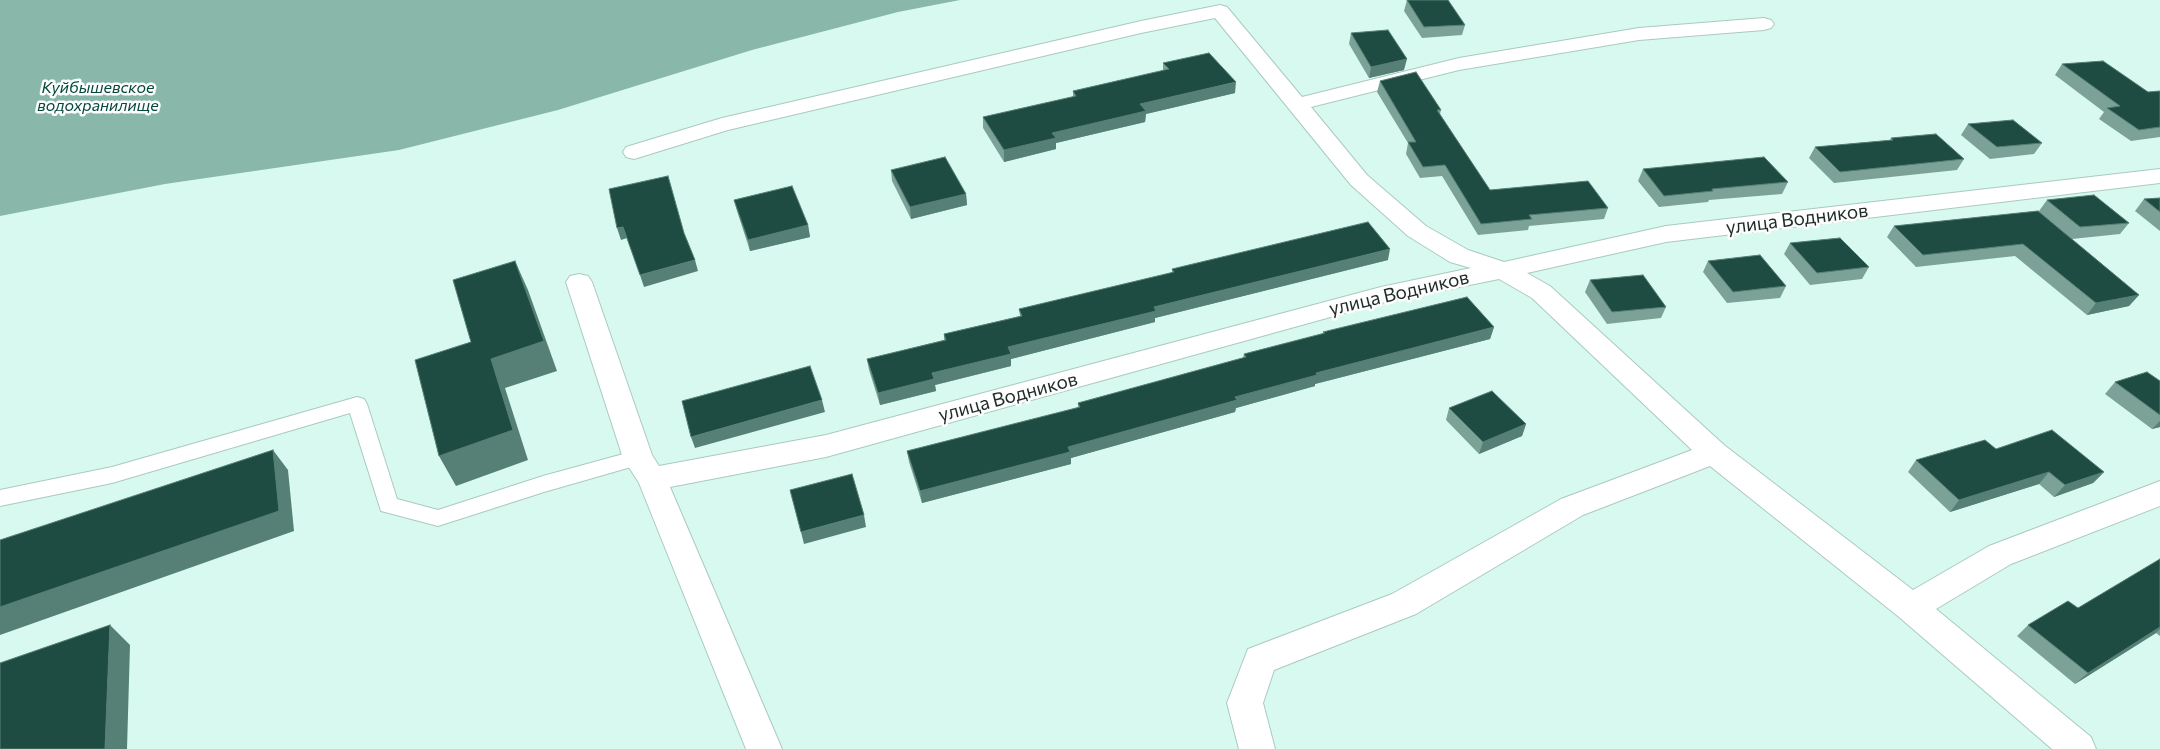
<!DOCTYPE html>
<meta charset="utf-8">
<style>
body{margin:0}
canvas{display:block;background:#d8f9ef}
</style>
<canvas width="2160" height="749"></canvas>
<script>
const c = document.querySelector('canvas').getContext('2d');
c.lineJoin = 'round';
function paint(path, color) { c.fillStyle = color; c.fill(path, 'evenodd'); }
const toPath = rows => new Path2D(rows.map(r => 'M' + r).join(''));
function strokePath(path, color, width, dash) { c.strokeStyle = color; c.lineWidth = width; c.lineCap = dash ? 'butt' : 'round'; c.setLineDash(dash || []); c.stroke(path); }
function drawText(font, color, halo, rows, align = 'center') {
  c.font = font + ' Commissioner,sans-serif'; c.lineWidth = 5; c.setLineDash([]); c.textBaseline = 'middle'; c.strokeStyle = halo; c.fillStyle = color; for (const [text, x, y, turn = 0] of rows) {
    c.save(); c.translate(x, y); c.rotate((+turn || 0) * Math.PI / 180); c.textAlign = isNaN(turn) ? turn : align; if (halo) c.strokeText(text, 0, 0); c.fillText(text, 0, 0); c.restore();
  }
}
paint(toPath([
 [0,0,960,0,898,12,752,50,558,110,399,150,165,184,0,216]
]), '#89b8ab');
const service = toPath([
 [357,397,364,399,367,404,397,499,438,510,543,476,638,450,645,453,648,458,645,463,544,492,438,526,381,511,350,413,112,483,0,506,0,490,112,467,357,397]
]);
const minor = toPath([
 [1220,5,1227,7,1302,97,1459,58,1639,28,1764,18,1771,20,1774,24,1771,28,1764,30,1639,40,1459,70,1311,107,1367,175,1426,226,1468,250,1504,262,1666,226,2160,169,2160,183,1666,242,1527,273,1550,286,1724,445,1913,590,1989,546,2160,481,2160,506,2011,564,1936,609,2091,737,2096,749,2052,749,1899,617,1710,466,1583,515,1416,614,1274,670,1263,703,1275,749,1239,749,1227,703,1248,649,1392,594,1561,499,1692,450,1532,298,1499,279,1381,303,826,457,670,487,782,749,746,749,639,483,623,458,566,282,570,276,579,274,588,276,592,282,652,455,659,466,826,435,1381,287,1471,268,1450,262,1408,236,1351,185,1215,18,1141,33,728,130,634,159,626,157,623,152,626,147,722,118,1141,21,1220,5]
]);
strokePath(service, '#aacac0', 2);
strokePath(minor, '#aacac0', 2);
paint(service, '#fff');
paint(minor, '#fff');
paint(toPath([
 [1407,0,1465,25,1462,35,1422,38,1404,11],
 [1351,33,1404,70,1369,78,1349,44],
 [1163,63,1235,93,1146,114,1145,122,1056,143,1056,149,1004,162,983,128,983,117,1073,97,1073,91,1163,71],
 [2062,64,2148,92,2160,91,2160,137,2131,141,2099,119,2104,112,2055,75],
 [1380,81,1441,110,1440,114,1490,190,1608,208,1604,219,1529,226,1528,230,1478,235,1442,176,1420,178,1406,154,1408,143,1377,92],
 [1968,124,2042,143,2034,154,1990,159,1961,135],
 [1891,138,1964,159,1957,170,1834,183,1809,158,1815,147,1890,140],
 [1643,169,1788,182,1782,194,1709,200,1708,202,1659,207,1638,181],
 [891,170,966,194,967,205,911,219,892,181],
 [2160,198,2160,231,2135,211,2144,199],
 [734,200,808,225,810,237,750,251,737,211],
 [2047,200,2129,223,2120,234,2072,239,2139,295,2129,306,2087,315,2015,256,1916,267,1887,237,1894,226,2039,211],
 [1790,243,1869,267,1862,279,1810,285,1784,254],
 [1388,260,1155,318,1155,322,1011,359,1011,366,935,385,936,391,880,405,869,370,867,359,944,340,944,334,1020,316,1019,309,1172,273,1172,269],
 [1708,261,1786,286,1780,298,1727,303,1703,272],
 [1590,280,1666,307,1661,318,1607,324,1585,292],
 [1494,327,1490,339,1315,384,1315,386,1236,408,1235,412,1071,458,1071,464,922,503,909,462,907,451,1078,408,1078,403,1243,358,1244,354,1323,334,1323,332],
 [2160,381,2160,427,2152,429,2105,394,2115,382],
 [1449,408,1526,424,1522,436,1479,454,1446,420],
 [1996,449,2104,472,2093,483,2054,497,2039,484,1950,512,1908,472,1916,460],
 [2160,559,2160,636,2156,633,2075,684,2017,636,2028,625,2078,608]
]), '#7ca298');
paint(toPath([
 [1407,59,1404,70,1369,78,1371,67],
 [1236,82,1235,93,1146,114,1145,122,1056,143,1056,149,1004,162,1004,150,1052,133,1140,104],
 [966,194,967,205,911,219,910,207],
 [808,225,810,237,750,251,748,240],
 [623,227,627,238,621,240,617,228],
 [1390,249,1388,260,1155,318,1155,322,1011,359,1011,366,935,385,936,391,880,405,878,393,932,373,1008,347,1154,307],
 [695,260,698,271,644,287,640,275],
 [515,261,528,290,557,371,505,388,528,460,456,486,439,456],
 [2139,295,2129,306,2087,315,2096,303],
 [1494,327,1490,339,1315,384,1315,386,1236,408,1235,412,1071,458,1071,464,922,503,920,491,1316,373],
 [822,400,825,412,695,448,691,437],
 [2160,421,2160,427,2152,429],
 [1526,424,1522,436,1479,454,1483,442],
 [273,450,288,470,294,531,0,635,0,607],
 [2049,472,2039,484,1950,512,1959,500],
 [2104,472,2093,483,2054,497,2065,485],
 [864,515,866,527,804,544,801,532],
 [110,625,130,645,127,749,105,749],
 [2160,627,2160,629,2156,633,2075,684,2088,673]
]), '#568076');
const building = toPath([
 [1407,0,1448,0,1465,25,1424,27,1407,0],
 [1388,30,1407,59,1371,67,1351,33,1388,30],
 [1209,53,1236,82,1140,104,1146,111,1052,133,1056,138,1004,150,983,117,1076,96,1073,91,1169,69,1163,63,1209,53],
 [2103,61,2148,92,2160,91,2160,127,2139,130,2107,108,2120,106,2062,64,2103,61],
 [1416,72,1441,110,1437,110,1490,190,1588,181,1608,208,1529,215,1532,219,1481,224,1445,165,1423,167,1408,142,1416,142,1380,81,1416,72],
 [2013,120,2042,143,1997,147,1968,124,2013,120],
 [1936,134,1964,159,1840,172,1815,147,1893,140,1891,138,1936,134],
 [945,157,966,194,910,207,891,170,945,157],
 [1764,157,1788,182,1712,189,1713,191,1664,196,1643,169,1764,157],
 [668,176,684,233,695,260,640,275,623,227,617,228,609,189,668,176],
 [792,186,808,225,748,240,734,200,792,186],
 [2094,195,2129,223,2080,227,2047,200,2094,195],
 [2160,198,2160,212,2144,199,2160,198],
 [2038,211,2139,295,2096,303,2023,244,1923,255,1894,226,2038,211],
 [1368,222,1390,249,1154,307,1156,311,1008,347,1011,354,932,373,934,379,878,393,867,359,946,340,944,334,1022,316,1019,309,1174,272,1172,269,1368,222],
 [1840,238,1869,267,1817,273,1790,243,1840,238],
 [1760,255,1786,286,1733,292,1708,261,1760,255],
 [515,261,544,341,491,359,513,430,439,456,415,360,471,342,453,280,515,261],
 [1643,275,1666,307,1612,312,1590,280,1643,275],
 [1467,297,1494,327,1316,373,1317,375,1235,397,1237,400,1068,447,1070,452,920,491,907,451,1080,407,1078,403,1246,357,1244,354,1325,333,1323,332,1467,297],
 [810,366,822,400,691,437,682,401,810,366],
 [2147,372,2160,381,2160,415,2115,382,2147,372],
 [1492,391,1526,424,1483,442,1449,408,1492,391],
 [2052,430,2104,472,2065,485,2049,472,1959,500,1916,460,1985,440,1996,449,2052,430],
 [273,450,279,511,0,607,0,540,273,450],
 [852,474,864,515,801,532,790,490,852,474],
 [2160,559,2160,627,2088,673,2028,625,2068,601,2078,608,2160,559],
 [110,625,105,749,0,749,0,663,110,625]
]);
paint(building, '#1f4c42');
strokePath(building, '#568076', 1);
drawText('italic 16px', '#02483b', '#fdfdfd', [
 ["Куйбышевское",98,88],
 ["водохранилище",98,106]
]);
drawText('19px', '#1e2b27', '#fdfdfd', [
 ["улица Водников",1797,219,-7],
 ["улица Водников",1399,293,-13],
 ["улица Водников",1008,397,-15]
]);
</script>
